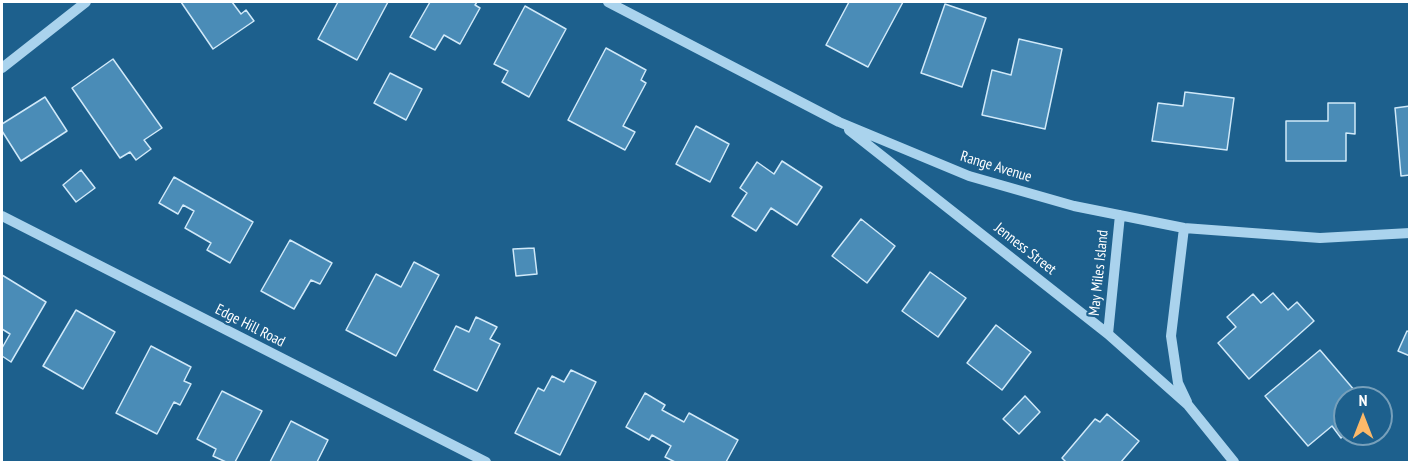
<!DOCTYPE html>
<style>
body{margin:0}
#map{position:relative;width:1411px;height:464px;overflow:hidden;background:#1d608d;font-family:"PT Sans Narrow",sans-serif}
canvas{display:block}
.frame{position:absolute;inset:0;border:3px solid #fff;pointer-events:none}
.north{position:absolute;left:1333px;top:386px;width:60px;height:60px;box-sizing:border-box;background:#1d608d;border:2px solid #77a0bb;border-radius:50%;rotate:0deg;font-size:16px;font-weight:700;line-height:24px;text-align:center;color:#fff}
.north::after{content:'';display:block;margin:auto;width:21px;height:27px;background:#fcb969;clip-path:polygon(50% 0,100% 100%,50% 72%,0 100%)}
</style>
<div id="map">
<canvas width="1411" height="464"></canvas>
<div class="frame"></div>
<div class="north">N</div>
</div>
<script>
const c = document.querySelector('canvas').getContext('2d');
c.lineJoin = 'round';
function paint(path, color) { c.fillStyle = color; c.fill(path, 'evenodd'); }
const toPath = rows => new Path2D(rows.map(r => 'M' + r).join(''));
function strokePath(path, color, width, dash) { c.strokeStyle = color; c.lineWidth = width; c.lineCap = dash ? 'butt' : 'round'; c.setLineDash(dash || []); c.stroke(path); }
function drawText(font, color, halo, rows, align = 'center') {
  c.font = font + ' "PT Sans Narrow",sans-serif'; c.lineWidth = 4.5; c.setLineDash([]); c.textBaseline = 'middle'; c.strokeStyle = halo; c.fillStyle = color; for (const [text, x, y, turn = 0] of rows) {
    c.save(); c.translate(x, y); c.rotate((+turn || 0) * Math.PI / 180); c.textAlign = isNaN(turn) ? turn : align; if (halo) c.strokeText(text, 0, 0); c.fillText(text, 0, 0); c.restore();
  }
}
const building = toPath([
 [181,2,232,2,241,14,246,10,254,21,213,49,181,2],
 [338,2,388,2,357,60,318,39,338,2],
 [430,2,477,2,475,5,480,8,460,44,444,35,435,50,410,37,430,2],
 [849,2,903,2,868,67,826,45,849,2],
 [945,4,986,18,962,87,921,73,945,4],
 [525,6,566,29,529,97,502,82,508,71,494,64,525,6],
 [1019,39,1062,49,1045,129,982,115,992,70,1011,75,1019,39],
 [606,48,646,70,641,80,646,83,623,126,635,132,625,150,568,120,606,48],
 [113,59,162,128,144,140,151,149,136,160,130,152,120,158,72,88,113,59],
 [390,73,422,89,406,120,374,103,390,73],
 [1185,92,1234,98,1227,150,1152,141,1158,103,1183,106,1185,92],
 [45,97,67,131,21,161,2,131,2,124,45,97],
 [1328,103,1355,103,1355,134,1346,133,1346,161,1286,161,1286,121,1328,121,1328,103],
 [1410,106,1410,175,1401,176,1395,108,1410,106],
 [696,126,729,144,710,182,676,164,696,126],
 [782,161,822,187,797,225,771,208,756,231,732,216,747,193,740,188,757,162,774,174,782,161],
 [81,170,95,188,76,202,63,185,81,170],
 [174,177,253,222,230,263,207,250,211,243,185,228,194,211,183,205,178,214,159,203,174,177],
 [861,219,895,246,867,283,832,256,861,219],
 [290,240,332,263,320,284,311,280,294,309,261,291,290,240],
 [534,248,537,274,516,276,513,249,534,248],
 [414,262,439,275,396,356,346,330,376,274,401,287,414,262],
 [930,272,966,298,938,337,902,311,930,272],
 [2,275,46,302,11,362,2,356,2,348,10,334,2,329,2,275],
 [1273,293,1288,310,1297,302,1314,321,1249,379,1218,343,1236,327,1227,317,1253,294,1261,303,1273,293],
 [76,310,115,332,83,389,43,366,76,310],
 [476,317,497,327,490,339,500,344,477,391,434,370,456,326,469,332,476,317],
 [996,325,1031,352,1002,390,967,363,996,325],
 [1407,331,1410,332,1410,356,1398,351,1407,331],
 [151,346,191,367,184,381,191,384,180,405,174,402,157,434,116,413,151,346],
 [1320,350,1361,398,1345,398,1345,434,1341,438,1332,426,1308,446,1265,396,1320,350],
 [571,370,596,382,560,455,515,433,538,388,544,391,552,376,564,382,571,370],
 [222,391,262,411,235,462,226,462,213,456,216,449,197,439,222,391],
 [645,393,665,405,662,410,684,422,689,413,738,440,726,462,675,462,665,457,671,446,652,435,649,440,626,427,645,393],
 [1025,396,1040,412,1019,434,1003,419,1025,396],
 [1107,414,1139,441,1121,462,1066,462,1062,458,1095,419,1100,422,1107,414],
 [291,421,328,440,317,462,270,462,291,421]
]);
paint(building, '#4a8cb7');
strokePath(building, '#d0e9f9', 1.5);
strokePath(toPath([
 [608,2,839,122,969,176,1074,206,1184,228,1320,238,1410,233],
 [2,68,86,2],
 [849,130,1108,334,1188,405,1234,462],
 [2,216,486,462],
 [1184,228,1171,336,1178,383,1187,402],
 [1108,334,1120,215]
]), '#aad3ed', 10);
drawText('15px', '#fff', '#1d608d', [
 ["Range Avenue",996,167,17],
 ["Jenness Street",1025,249,38],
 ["May Miles Island",1099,273,-84],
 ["Edge Hill Road",250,326,27]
]);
</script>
